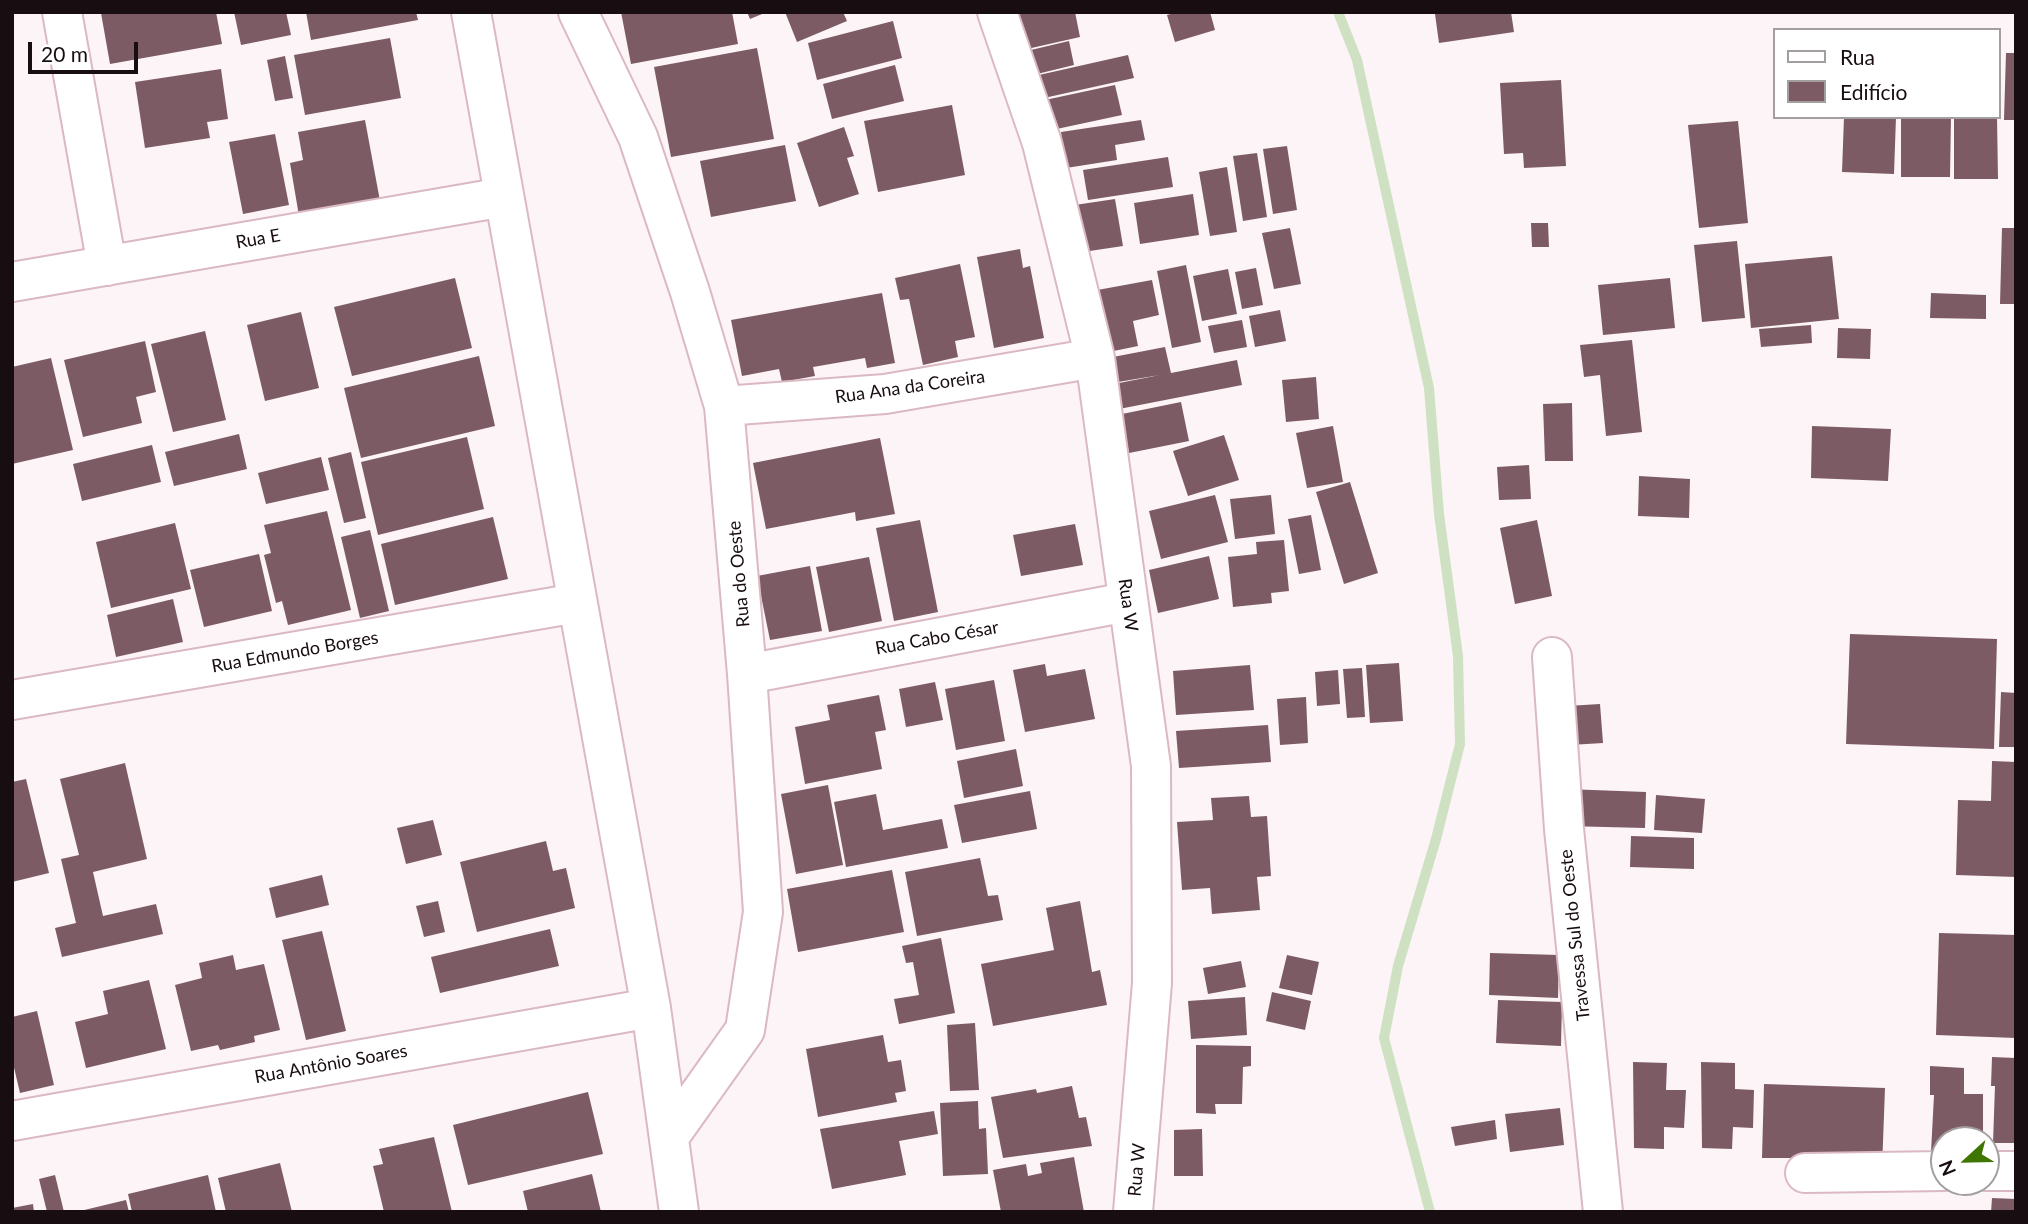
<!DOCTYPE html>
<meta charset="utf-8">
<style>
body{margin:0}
#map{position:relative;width:2028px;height:1224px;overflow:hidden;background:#fcf4f6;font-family:Lato,sans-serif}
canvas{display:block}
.frame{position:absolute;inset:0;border:14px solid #180d10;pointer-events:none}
.legend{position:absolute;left:1773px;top:28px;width:228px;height:91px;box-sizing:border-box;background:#fff;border:2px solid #a39e9f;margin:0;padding:9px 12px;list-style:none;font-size:21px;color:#180d10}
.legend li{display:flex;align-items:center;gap:14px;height:35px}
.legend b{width:35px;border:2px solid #a39e9f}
.north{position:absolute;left:1930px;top:1126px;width:70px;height:70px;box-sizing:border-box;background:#fff;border:2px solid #a39e9f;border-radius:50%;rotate:248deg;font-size:19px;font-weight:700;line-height:28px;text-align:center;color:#180d10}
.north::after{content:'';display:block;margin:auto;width:24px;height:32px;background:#3f7501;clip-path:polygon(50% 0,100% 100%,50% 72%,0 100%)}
.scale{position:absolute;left:28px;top:42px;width:110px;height:32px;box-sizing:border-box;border:4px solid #180d10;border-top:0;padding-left:9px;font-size:21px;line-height:24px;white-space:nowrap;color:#180d10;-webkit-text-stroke:5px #fff;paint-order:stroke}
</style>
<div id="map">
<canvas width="2028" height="1224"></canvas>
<div class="frame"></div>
<ul class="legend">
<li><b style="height:9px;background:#fff"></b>Rua</li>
<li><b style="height:19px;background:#7d5b65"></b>Edifício</li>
</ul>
<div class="north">N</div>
<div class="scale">20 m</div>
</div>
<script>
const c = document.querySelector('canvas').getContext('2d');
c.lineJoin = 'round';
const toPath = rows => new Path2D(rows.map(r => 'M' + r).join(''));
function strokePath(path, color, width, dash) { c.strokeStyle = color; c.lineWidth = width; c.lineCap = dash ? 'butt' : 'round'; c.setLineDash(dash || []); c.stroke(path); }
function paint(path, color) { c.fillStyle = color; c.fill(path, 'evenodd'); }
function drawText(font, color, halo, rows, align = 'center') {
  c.font = font + ' Lato,sans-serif'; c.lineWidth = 5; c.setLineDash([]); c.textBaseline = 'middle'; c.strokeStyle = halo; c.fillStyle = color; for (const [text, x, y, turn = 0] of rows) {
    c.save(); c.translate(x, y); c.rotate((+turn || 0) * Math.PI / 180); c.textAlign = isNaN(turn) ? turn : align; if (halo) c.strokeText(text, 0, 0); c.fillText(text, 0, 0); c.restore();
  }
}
strokePath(toPath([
 [1338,12,1357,60,1429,388,1439,514,1458,656,1460,744,1436,839,1398,966,1384,1038,1430,1212]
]), '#cee1c2', 10);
paint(toPath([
 [216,12,222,44,110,64,101,13],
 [234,12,286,12,291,35,241,45],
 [306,12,416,12,418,20,311,40],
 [621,12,732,12,738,44,631,64],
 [747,12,767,12,750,19],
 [785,12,843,12,847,21,797,42],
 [1009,12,1075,12,1080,37,1027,49],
 [1177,12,1210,12,1215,30,1175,42,1167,15],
 [1445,12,1511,12,1514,32,1439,43,1435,14],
 [893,21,902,58,817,80,808,43],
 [390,38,401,98,305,115,294,55],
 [1069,41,1074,65,1037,74,1031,50],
 [757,48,774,139,671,157,654,67],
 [2006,53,2016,53,2016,120,2004,120],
 [1128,55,1134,78,1044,98,1039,75],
 [285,56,293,98,275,101,267,60],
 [895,65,904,101,832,119,823,84],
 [221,69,228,119,207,122,210,138,145,148,135,82],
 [1561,80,1566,166,1524,168,1523,153,1504,154,1500,83],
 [1115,85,1122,115,1052,130,1045,100],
 [952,105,965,175,878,192,864,121],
 [1844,117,1896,117,1894,174,1842,172],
 [1901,117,1951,117,1950,177,1901,177],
 [1954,117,1997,117,1998,179,1954,179],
 [365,120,380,201,299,216,290,163,303,160,298,132],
 [1141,120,1145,140,1115,145,1117,160,1066,168,1061,132],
 [1738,121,1748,223,1699,228,1688,125],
 [844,127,854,156,847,158,859,194,819,207,797,143],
 [275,134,289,205,243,214,229,142],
 [785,145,796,201,711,217,700,161],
 [1287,146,1297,210,1273,214,1263,149],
 [1257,153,1267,217,1243,221,1233,156],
 [1168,157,1173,187,1088,200,1083,170],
 [1227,167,1237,232,1210,236,1199,172],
 [1193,194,1199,235,1140,244,1134,203],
 [1115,199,1123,246,1083,252,1075,205],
 [1531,223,1548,223,1549,247,1532,247],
 [1290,228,1301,284,1274,289,1262,233],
 [2002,228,2016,228,2016,304,2000,304],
 [1737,241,1745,318,1702,322,1694,245],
 [1020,249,1023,268,1030,266,1044,338,994,348,977,257],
 [1832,256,1839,319,1751,328,1745,264],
 [960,264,975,337,955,341,958,357,923,365,909,299,900,300,895,278],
 [1186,265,1201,342,1172,348,1157,271],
 [1256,268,1263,305,1242,309,1235,272],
 [1228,269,1237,314,1202,321,1193,276],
 [455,278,472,348,352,376,334,307],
 [1670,278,1675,328,1603,335,1598,285],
 [1152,280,1159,315,1133,321,1138,346,1104,353,1092,291],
 [882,293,895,363,867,368,865,358,813,367,815,376,782,382,779,369,742,376,731,320],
 [1931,293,1986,295,1986,319,1930,318],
 [1280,310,1286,341,1255,347,1249,316],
 [301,312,319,388,265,401,247,325],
 [1242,320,1247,347,1214,353,1208,326],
 [1811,325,1812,343,1761,347,1759,329],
 [1838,328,1871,329,1870,359,1837,358],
 [205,331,226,420,173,432,151,344],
 [1632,340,1642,432,1606,436,1600,375,1584,377,1580,345],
 [145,341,156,392,136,397,142,423,83,437,64,360],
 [1165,347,1171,373,1237,360,1242,385,1119,409,1114,384,1160,375,1118,382,1113,357],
 [479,356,495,426,361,458,344,388],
 [51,358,73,450,12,464,12,367],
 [1316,377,1319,419,1286,422,1282,380],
 [1181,402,1189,441,1129,453,1122,414],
 [1572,403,1573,461,1545,461,1543,404],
 [1333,426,1343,482,1307,488,1296,433],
 [1812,426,1891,429,1888,481,1811,478],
 [239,434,247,469,174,486,165,452],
 [1224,435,1239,480,1188,496,1173,451],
 [467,437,484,509,378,535,361,462],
 [880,438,895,514,856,521,855,512,766,529,753,463],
 [152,445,161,482,82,501,73,464],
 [351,452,366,518,344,523,328,458],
 [321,457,329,490,266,504,258,473],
 [1529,465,1531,499,1499,500,1497,467],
 [1639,476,1690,479,1689,518,1638,516],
 [1350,482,1378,573,1344,584,1316,492],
 [1215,495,1228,542,1161,559,1149,511],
 [1271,495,1275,534,1235,539,1230,499],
 [327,511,351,610,288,625,282,601,276,603,264,555,271,553,264,525],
 [1311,515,1321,570,1299,574,1288,519],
 [493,517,508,579,395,605,381,544],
 [920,520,938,612,894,621,876,528],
 [1537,520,1552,596,1515,604,1500,528],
 [175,523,191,589,111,608,96,542],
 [1075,524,1083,565,1021,576,1013,535],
 [370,530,389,611,360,618,341,537],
 [1284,540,1289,591,1271,593,1272,603,1233,607,1228,557,1257,554,1256,542],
 [259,554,272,611,204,627,190,570],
 [1209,556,1219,599,1158,613,1149,570],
 [869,557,882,621,829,632,816,567],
 [810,566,822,631,770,640,757,576],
 [173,599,183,642,116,657,107,615],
 [1850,634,1997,639,1994,749,1846,744],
 [1399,663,1403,721,1370,723,1366,665],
 [1045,664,1047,676,1085,669,1095,719,1025,732,1013,670],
 [1250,665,1254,710,1176,715,1173,671],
 [1362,668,1365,717,1347,718,1343,669],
 [1338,670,1340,704,1317,706,1315,672],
 [994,680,1005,741,956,750,945,689],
 [935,682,943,720,906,727,899,689],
 [2001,692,2016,693,2016,747,1999,747],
 [879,695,886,730,875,732,882,769,805,784,795,727,830,720,827,705],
 [1306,697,1308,743,1280,745,1277,699],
 [1600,704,1603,743,1570,745,1567,706],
 [1268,725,1271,762,1179,768,1176,731],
 [1016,749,1023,786,964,798,957,761],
 [1992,761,2016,762,2016,877,1956,875,1958,800,1991,801],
 [125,763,147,859,93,872,103,916,156,904,163,934,62,957,55,928,76,923,61,859,79,855,60,779],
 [26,779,49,873,12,882,12,782],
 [828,785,843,865,796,874,781,794],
 [1566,789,1646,792,1645,828,1565,826],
 [1030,791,1037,829,962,843,954,805],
 [876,794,883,830,942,819,948,848,846,867,834,802],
 [1656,795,1705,799,1702,833,1654,830],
 [1249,796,1251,817,1267,816,1271,876,1257,877,1260,910,1212,914,1210,888,1182,890,1177,822,1213,820,1211,798],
 [433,820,442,855,406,864,397,828],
 [1631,836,1694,838,1694,869,1630,867],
 [546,841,553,871,566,868,575,908,477,932,460,862],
 [980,858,988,896,998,895,1003,920,917,936,905,872],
 [892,870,904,932,798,952,787,889],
 [322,875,329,905,276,918,269,888],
 [438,901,445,932,424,937,416,906],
 [1080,901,1092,972,1100,970,1107,1005,993,1026,981,964,1054,950,1046,908],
 [550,929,559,966,440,993,431,957],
 [322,931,346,1031,306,1040,282,940],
 [1939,933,2016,935,2016,1038,1936,1035],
 [941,938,955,1013,899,1024,894,999,919,995,913,962,906,963,902,946],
 [1490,953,1559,955,1558,998,1489,995],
 [233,955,236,970,264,964,280,1030,254,1036,255,1042,220,1050,218,1045,191,1051,175,985,202,978,199,963],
 [1287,955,1319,962,1312,995,1279,988],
 [1241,961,1246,987,1208,994,1203,968],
 [149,980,166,1049,86,1068,75,1022,108,1014,103,991],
 [1272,992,1311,1001,1305,1030,1266,1021],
 [1245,997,1247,1035,1191,1039,1188,1001],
 [1498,1000,1562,1002,1561,1046,1496,1043],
 [37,1011,54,1085,20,1093,12,1059,12,1017],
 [975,1023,979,1090,950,1091,947,1025],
 [883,1035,888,1062,901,1060,906,1091,895,1093,897,1102,818,1117,806,1049],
 [1196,1045,1251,1046,1251,1066,1243,1067,1242,1104,1215,1104,1216,1114,1196,1113],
 [1992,1057,2016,1058,2016,1143,1993,1143,1995,1086,1991,1086],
 [1633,1062,1667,1063,1666,1090,1686,1090,1684,1128,1664,1127,1664,1149,1634,1148],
 [1701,1062,1735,1063,1735,1089,1754,1090,1753,1128,1733,1127,1732,1149,1702,1148],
 [1930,1066,1964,1068,1964,1094,1983,1094,1983,1132,1963,1131,1962,1140,1944,1140,1944,1153,1931,1152,1934,1095,1930,1095],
 [1764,1084,1885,1088,1882,1169,1791,1166,1791,1158,1762,1158],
 [1072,1086,1079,1118,1086,1117,1092,1146,1003,1158,991,1097,1036,1089,1037,1093],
 [588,1092,603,1154,468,1185,453,1125],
 [978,1101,979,1129,986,1128,988,1174,943,1176,940,1103],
 [1560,1108,1564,1145,1510,1152,1505,1114],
 [934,1111,938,1134,899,1141,906,1175,832,1189,820,1129],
 [1495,1120,1497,1139,1455,1146,1451,1127],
 [1202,1129,1203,1176,1174,1176,1174,1130],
 [434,1137,452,1212,384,1212,373,1166,383,1164,379,1149],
 [1074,1157,1084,1212,1001,1212,993,1170,1026,1164,1028,1176,1042,1173,1040,1163],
 [280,1163,292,1212,226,1212,218,1178],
 [592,1174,601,1212,528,1212,523,1191],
 [55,1175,64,1212,47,1212,39,1179],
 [208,1175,216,1212,132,1212,128,1194],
 [1992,1198,2016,1199,2016,1212,1991,1212],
 [126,1200,129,1212,80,1212,80,1211],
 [33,1204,34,1212,12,1212,12,1208]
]), '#7d5b65');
const street = toPath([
 [62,12,107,266],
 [471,12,651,1008,679,1212],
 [578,12,638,137,690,292,724,406,747,674,763,912,745,1030,669,1137],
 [997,12,1042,143,1095,358,1151,766,1152,983,1133,1212],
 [12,282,504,197],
 [724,406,885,394,1095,358],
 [1552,657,1564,829,1603,1212],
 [747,674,1127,602],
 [12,700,577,603],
 [12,1121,651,1008],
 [1986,1171,2016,1171],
 [1805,1173,1944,1171]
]);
strokePath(street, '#dbb9c3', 42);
strokePath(street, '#fff', 38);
drawText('18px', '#180d10', '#fff', [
 ["Rua E",258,239,-10],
 ["Rua Ana da Coreira",910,387,-8],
 ["Rua do Oeste",739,574,-95],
 ["Rua W",1128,605,82],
 ["Rua Cabo César",937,638,-10],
 ["Rua Edmundo Borges",295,652,-10],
 ["Travessa Sul do Oeste",1575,935,-96],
 ["Rua Antônio Soares",331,1064,-10],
 ["Rua W",1137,1170,-85]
]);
</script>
